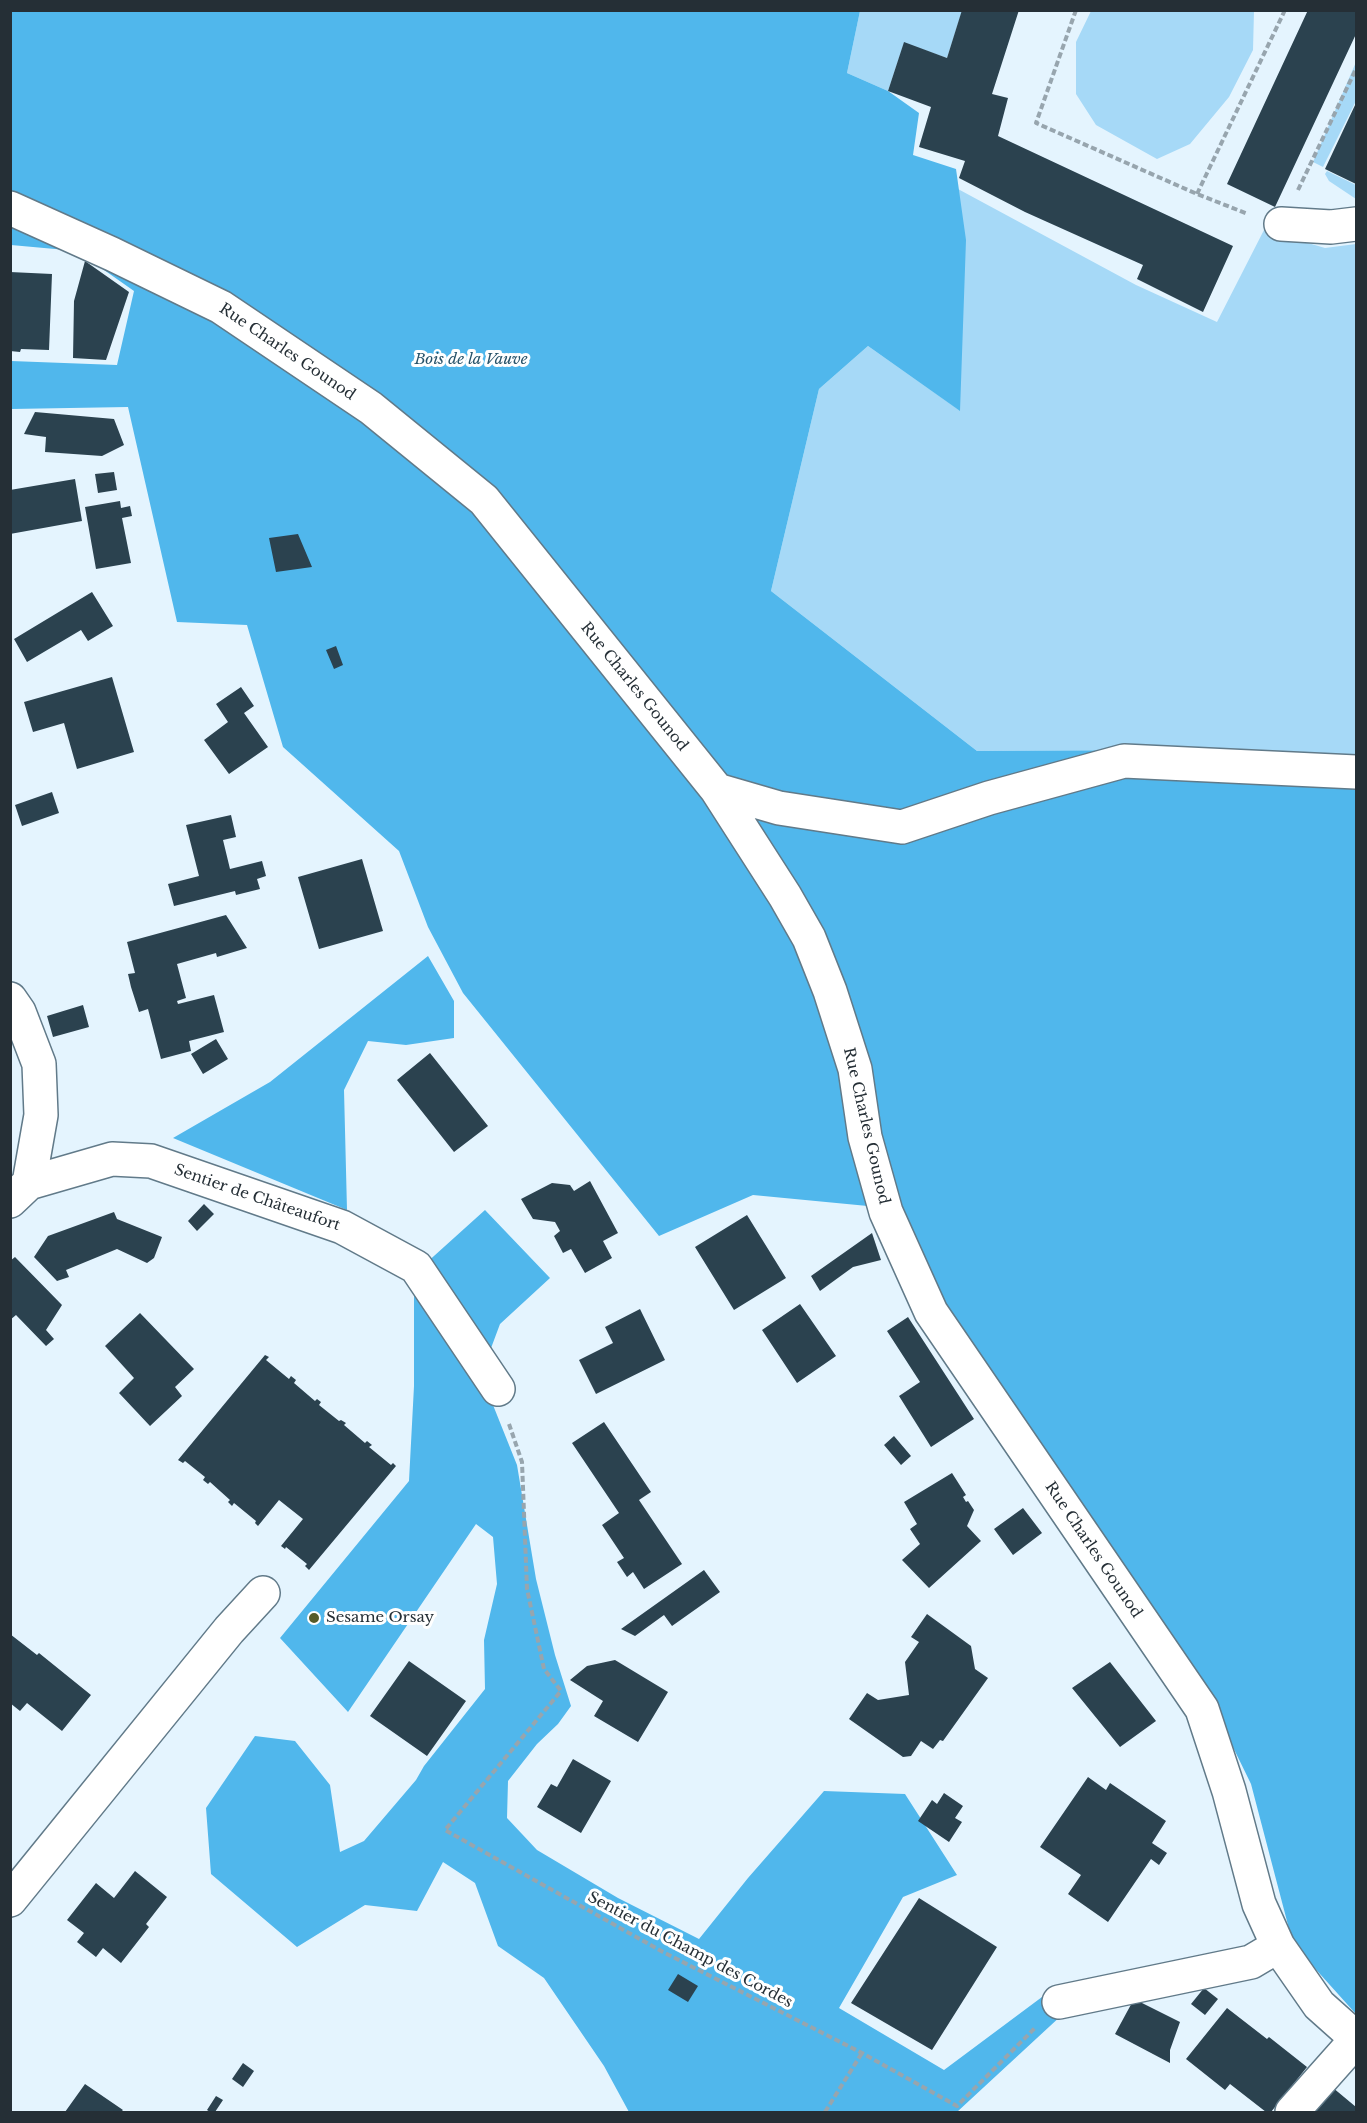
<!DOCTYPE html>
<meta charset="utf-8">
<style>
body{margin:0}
#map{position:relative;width:1367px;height:2123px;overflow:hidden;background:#e4f4fe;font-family:"Libre Baskerville",serif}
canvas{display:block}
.frame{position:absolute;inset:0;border:12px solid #252f36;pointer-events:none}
</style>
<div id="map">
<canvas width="1367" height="2123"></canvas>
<div class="frame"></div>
</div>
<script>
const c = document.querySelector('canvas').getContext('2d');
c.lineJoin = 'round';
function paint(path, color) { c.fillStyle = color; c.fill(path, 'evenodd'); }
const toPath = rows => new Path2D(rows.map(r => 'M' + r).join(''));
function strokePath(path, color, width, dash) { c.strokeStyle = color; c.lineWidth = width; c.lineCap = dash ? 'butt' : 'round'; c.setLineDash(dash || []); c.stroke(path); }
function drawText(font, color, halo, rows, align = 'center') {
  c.font = font + ' "Libre Baskerville",serif'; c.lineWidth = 6; c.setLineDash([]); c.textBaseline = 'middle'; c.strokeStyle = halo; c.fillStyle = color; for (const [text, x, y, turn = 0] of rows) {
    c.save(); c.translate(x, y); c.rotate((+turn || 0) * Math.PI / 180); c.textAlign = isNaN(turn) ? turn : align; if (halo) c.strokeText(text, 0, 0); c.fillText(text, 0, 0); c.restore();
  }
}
paint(toPath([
 [860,11,962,11,947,58,904,43,888,91,847,73],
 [1091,11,1254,11,1253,50,1229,97,1190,144,1157,159,1096,125,1076,94,1076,42],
 [1356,62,1356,101,1323,167,1313,162],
 [1327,171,1356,185,1356,199,1329,181,1325,174],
 [958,189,1136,285,1217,322,1264,230,1325,248,1356,244,1356,756,1168,750,977,751,771,591,819,389,868,346,959,410]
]), '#a6d9f7');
paint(toPath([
 [10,11,860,11,847,73,888,91,919,113,913,155,956,169,966,240,960,411,868,346,819,389,771,591,977,751,1168,750,1356,790,1356,2014,1293,1944,1251,1784,1211,1702,941,1302,899,1209,753,1195,659,1236,463,993,428,927,399,851,283,747,247,625,177,622,128,407,11,409,11,361,117,365,134,291,77,251,11,245],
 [428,956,454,1001,454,1038,406,1045,368,1041,344,1090,347,1210,173,1138,270,1082],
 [485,1210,550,1278,500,1324,481,1375,517,1465,536,1579,555,1655,571,1706,558,1724,537,1744,508,1781,507,1818,537,1850,618,1898,699,1939,748,1878,824,1791,905,1794,957,1875,903,1897,839,2008,944,2070,1042,1997,1063,2014,957,2112,629,2112,604,2066,544,1978,498,1946,475,1883,443,1862,417,1911,365,1905,297,1947,211,1874,206,1808,255,1736,295,1741,330,1785,340,1852,364,1841,416,1780,424,1766,485,1689,484,1640,497,1584,493,1537,476,1524,348,1712,280,1638,409,1481,414,1386,414,1274]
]), '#50b7ec');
paint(toPath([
 [962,10,1019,10,992,94,1008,98,998,136,1233,246,1203,312,1137,279,1143,265,1025,212,959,178,965,161,919,147,931,107,888,91,904,42,947,58],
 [1308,10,1356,10,1356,34,1275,207,1227,184],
 [1356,103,1356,184,1325,169],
 [85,261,129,292,106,360,73,358,74,301],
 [10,272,52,274,49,350,21,349,20,352,10,351],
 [35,412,114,419,124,445,102,456,45,452,46,437,24,434],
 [114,472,117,490,98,493,95,474],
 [75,479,82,521,10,534,10,490],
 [120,501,121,508,130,506,132,516,122,518,131,563,96,569,85,507],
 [298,534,312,567,276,572,269,538],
 [92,592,113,626,88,641,81,630,27,662,14,639],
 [336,646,343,665,334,669,326,650],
 [112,677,134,752,77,769,64,723,33,732,24,702],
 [241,687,254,706,244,713,268,747,229,774,204,740,228,722,216,704],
 [52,792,59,813,22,826,15,805],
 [231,815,236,837,223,840,230,869,262,861,266,876,257,879,260,889,236,895,235,891,174,906,168,884,199,876,186,825],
 [362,859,383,931,319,949,298,877],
 [226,915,247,948,217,957,216,953,177,964,186,998,177,1001,178,1004,214,995,224,1032,189,1041,191,1051,161,1059,148,1009,139,1012,131,987,128,974,135,973,127,942],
 [83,1005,89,1027,53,1037,47,1016],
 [216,1039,228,1059,203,1074,191,1054],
 [430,1053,488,1126,454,1152,397,1080],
 [590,1181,618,1233,603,1241,612,1258,585,1273,571,1249,563,1253,554,1236,560,1231,555,1222,533,1219,521,1199,552,1183,570,1185,574,1191],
 [204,1204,214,1214,197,1231,188,1221],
 [114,1212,117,1219,162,1237,154,1258,147,1263,117,1249,66,1270,69,1277,57,1281,34,1257,48,1236],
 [747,1215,786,1278,734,1310,695,1247],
 [872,1233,881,1260,853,1267,820,1291,811,1276],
 [15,1257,62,1305,46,1330,54,1339,46,1346,16,1315,10,1320,10,1261],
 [800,1304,836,1356,797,1383,762,1330],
 [640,1309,665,1360,596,1394,579,1360,613,1343,605,1327],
 [140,1313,194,1369,175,1387,182,1396,150,1426,119,1393,134,1378,105,1346],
 [908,1317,974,1419,931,1447,899,1396,920,1382,887,1331],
 [265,1355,269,1357,266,1360,289,1379,291,1376,296,1380,294,1383,315,1401,317,1399,321,1402,319,1405,339,1421,341,1420,346,1423,344,1425,365,1443,367,1441,372,1445,369,1447,391,1465,393,1463,396,1466,309,1570,305,1566,307,1564,286,1547,285,1549,281,1546,303,1519,279,1500,258,1526,255,1523,256,1521,234,1503,232,1506,228,1502,230,1500,210,1482,208,1484,203,1480,205,1477,185,1461,183,1463,178,1460],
 [604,1422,651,1492,639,1500,682,1564,644,1589,633,1572,627,1577,617,1562,624,1558,602,1525,619,1513,572,1443],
 [894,1436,911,1456,901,1465,884,1445],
 [952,1473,966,1495,963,1497,966,1502,968,1501,974,1510,967,1526,981,1541,929,1588,902,1560,920,1544,910,1529,917,1524,904,1502],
 [1023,1508,1042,1533,1013,1555,994,1529],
 [704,1570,720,1592,672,1626,664,1615,635,1636,621,1629],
 [927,1614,971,1646,975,1669,988,1678,943,1741,940,1740,933,1749,921,1741,911,1756,903,1757,849,1719,867,1693,878,1700,909,1695,905,1662,919,1642,911,1637],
 [10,1634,37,1655,39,1653,91,1695,62,1731,27,1703,20,1711,10,1703],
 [615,1660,668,1692,638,1742,594,1716,603,1701,570,1680,587,1666],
 [409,1661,466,1701,427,1756,370,1716],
 [1110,1662,1156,1721,1120,1747,1072,1688],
 [573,1759,611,1781,581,1833,537,1807,551,1784,557,1787],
 [1088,1777,1106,1790,1110,1783,1166,1821,1152,1843,1167,1853,1159,1865,1151,1859,1108,1922,1068,1894,1081,1875,1040,1847],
 [944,1793,963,1806,955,1818,962,1822,949,1842,918,1821,932,1800,937,1804],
 [135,1871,167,1897,146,1924,149,1927,121,1963,103,1948,96,1957,77,1942,84,1933,67,1920,96,1883,114,1898],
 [919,1898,997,1947,932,2050,851,2003],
 [678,1974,698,1986,688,2002,668,1990],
 [1204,1988,1218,1999,1205,2015,1191,2004],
 [1134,1999,1180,2022,1170,2050,1170,2063,1115,2034],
 [1227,2008,1267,2039,1269,2037,1307,2067,1271,2112,1266,2112,1230,2084,1225,2090,1186,2059],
 [243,2063,254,2071,243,2087,232,2079],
 [85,2084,123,2110,121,2112,65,2112],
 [1332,2087,1356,2107,1356,2112,1312,2112],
 [216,2096,223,2100,215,2112,210,2112,207,2110]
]), '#2b424f');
const minor = toPath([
 [10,208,112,254,221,307,371,408,484,500,717,790,785,896,809,938,830,991,855,1069,865,1137,886,1212,931,1312,1202,1709,1229,1791,1259,1904,1278,1946,1319,2005,1356,2038],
 [1281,224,1331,227,1356,224],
 [717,790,779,808,902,827,989,798,1124,761,1356,772],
 [10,999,19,1012,39,1064,41,1115,29,1183],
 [10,1201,29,1183,112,1159,151,1161,342,1227,416,1267,498,1389],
 [10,1900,229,1630,263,1593],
 [1059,2002,1251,1962,1278,1946],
 [1292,2112,1356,2040]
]);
strokePath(minor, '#617a89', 36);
strokePath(toPath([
 [1076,10,1036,123,1197,194,1248,214],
 [1298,190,1356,69],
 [1197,194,1285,10],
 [509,1424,522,1462,527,1589,544,1669,561,1691,445,1830,663,1952,862,2053,957,2106,1035,2028],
 [825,2112,862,2053]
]), '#97a5ae', 4, [6, 3]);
strokePath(minor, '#fff', 33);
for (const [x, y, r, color] of [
 [314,1618,6,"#565b29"]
]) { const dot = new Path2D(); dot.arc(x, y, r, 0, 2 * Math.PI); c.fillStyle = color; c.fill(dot); strokePath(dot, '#fff', 2); }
drawText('15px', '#252f36', '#fff', [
 ["Rue Charles Gounod",287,352,34],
 ["Rue Charles Gounod",634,687,51],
 ["Rue Charles Gounod",866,1126,77],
 ["Sentier de Châteaufort",257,1198,19],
 ["Rue Charles Gounod",1093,1550,56],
 ["Sentier du Champ des Cordes",690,1950,28]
]);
drawText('italic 15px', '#28536a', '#fff', [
 ["Bois de la Vauve",471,360]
]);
drawText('15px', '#252f36', '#fff', [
 ["Sesame Orsay",326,1618]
], 'left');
</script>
